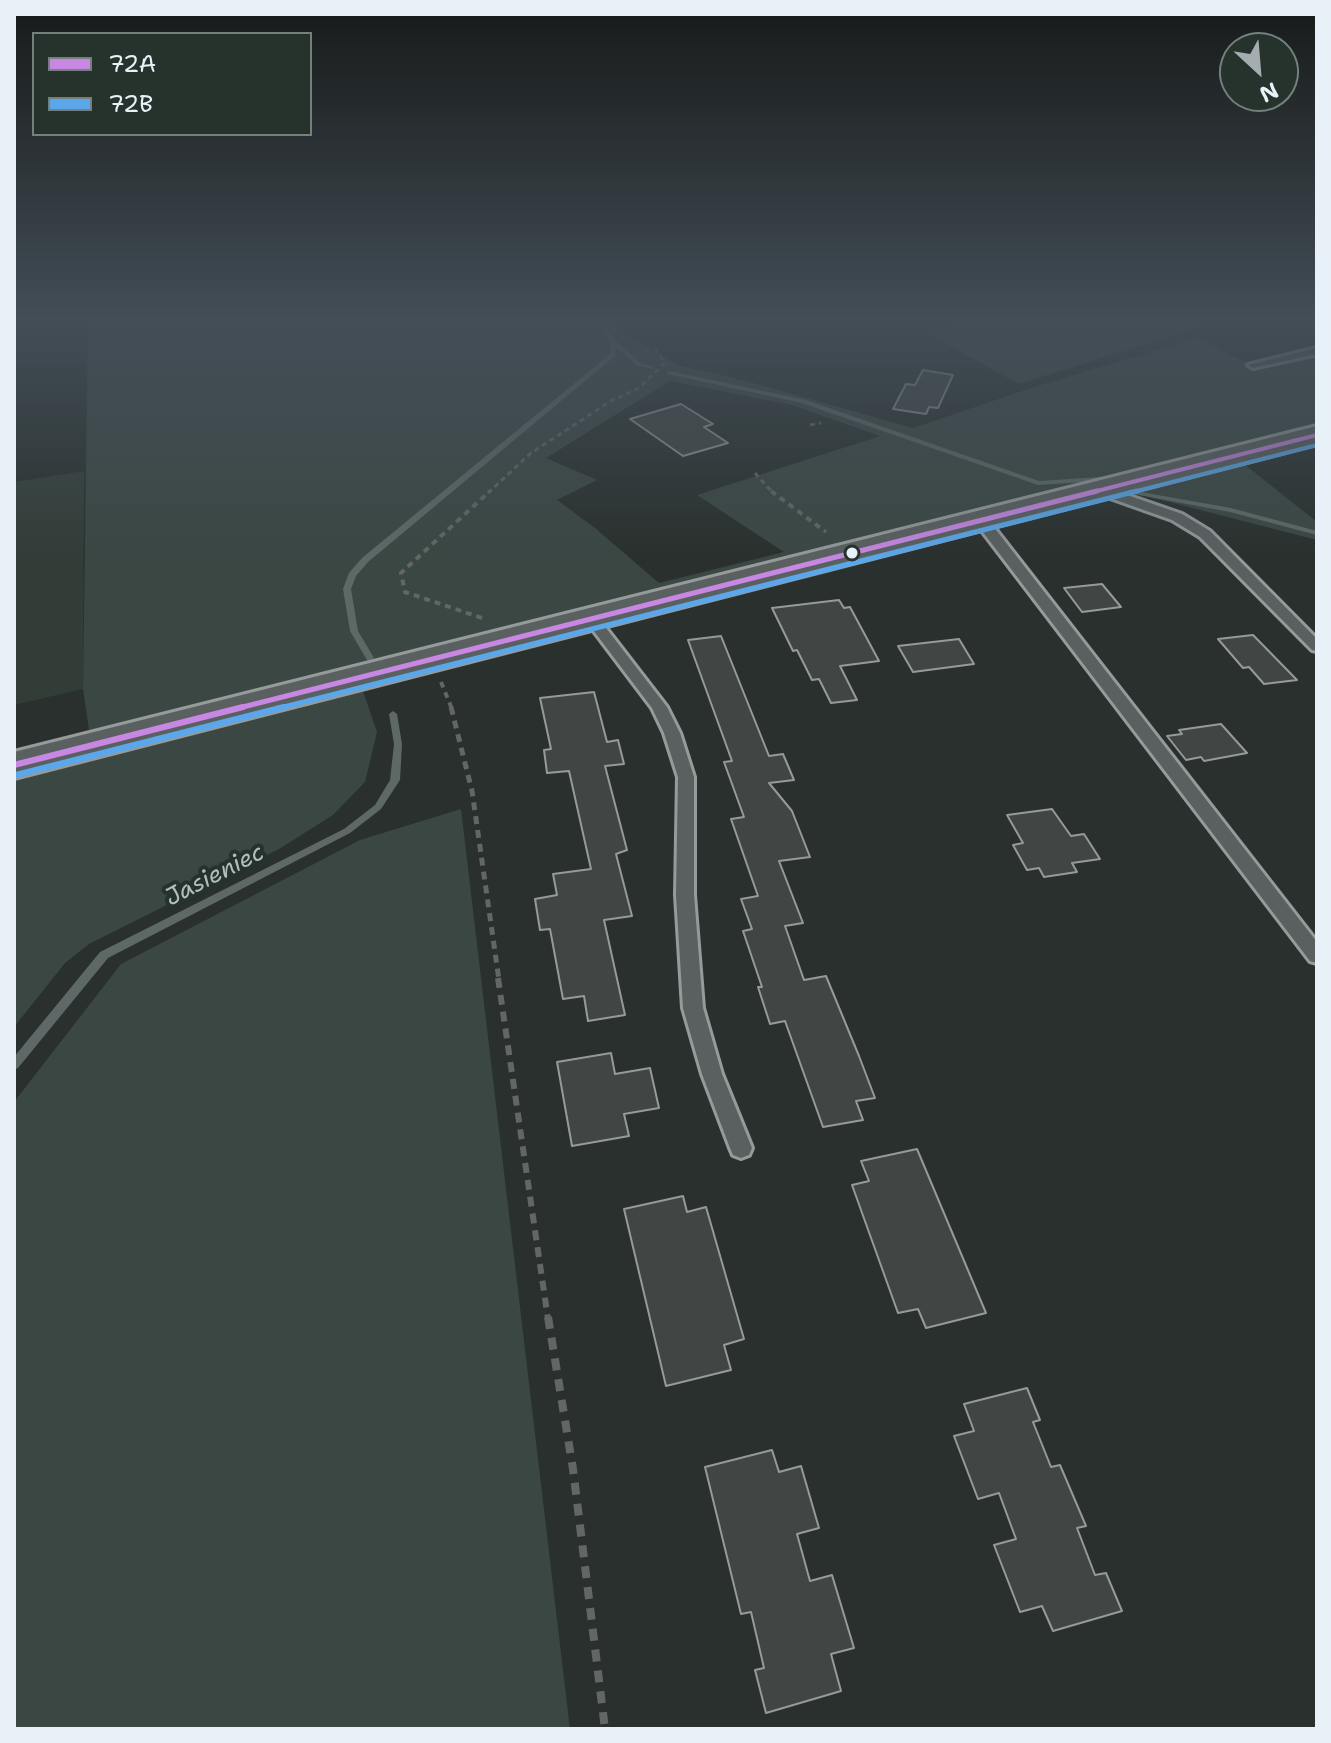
<!DOCTYPE html>
<style>
body{margin:0}
#map{position:relative;width:1331px;height:1743px;overflow:hidden;background:#29302d;font-family:"Shantell Sans",sans-serif}
canvas{display:block}
.frame{position:absolute;inset:0;border:16px solid #e8f1f8;pointer-events:none}
.legend{position:absolute;left:32px;top:32px;width:280px;height:104px;box-sizing:border-box;background:#26332d;border:2px solid #747f7e;margin:0;padding:10px 14px;list-style:none;font-size:24px;color:#e8f1f8}
.legend li{display:flex;align-items:center;gap:16px;height:40px}
.legend b{width:40px;border:2px solid #747f7e}
.north{position:absolute;left:1219px;top:32px;width:80px;height:80px;box-sizing:border-box;background:#26332d;border:2px solid #747f7e;border-radius:50%;rotate:154deg;font-size:22px;font-weight:700;line-height:32px;text-align:center;color:#e8f1f8}
.north::after{content:'';display:block;margin:auto;width:28px;height:36px;background:#a5adb1;clip-path:polygon(50% 0,100% 100%,50% 72%,0 100%)}
</style>
<div id="map">
<canvas width="1331" height="1743"></canvas>
<div class="frame"></div>
<ul class="legend">
<li><b style="height:10px;background:#c787e3"></b>72A</li>
<li><b style="height:10px;background:#5aa8eb"></b>72B</li>
</ul>
<div class="north">N</div>
</div>
<script>
const c = document.querySelector('canvas').getContext('2d');
c.lineJoin = 'round';
function paint(path, color) { c.fillStyle = color; c.fill(path, 'evenodd'); }
const toPath = rows => new Path2D(rows.map(r => 'M' + r).join(''));
function strokePath(path, color, width, dash) { c.strokeStyle = color; c.lineWidth = width; c.lineCap = dash ? 'butt' : 'round'; c.setLineDash(dash || []); c.stroke(path); }
function drawText(font, color, halo, rows, align = 'center') {
  c.font = font + ' "Shantell Sans",sans-serif'; c.lineWidth = 8; c.setLineDash([]); c.textBaseline = 'middle'; c.strokeStyle = halo; c.fillStyle = color; for (const [text, x, y, turn = 0] of rows) {
    c.save(); c.translate(x, y); c.rotate((+turn || 0) * Math.PI / 180); c.textAlign = isNaN(turn) ? turn : align; if (halo) c.strokeText(text, 0, 0); c.fillText(text, 0, 0); c.restore();
  }
}
paint(toPath([
 [84,471,83,689,14,705,14,482]
]), '#323d38');
paint(toPath([
 [88,319,616,319,629,336,678,365,743,380,913,428,1028,389,1197,338,1260,369,1317,356,1317,430,90,737,83,689],
 [670,381,792,405,880,436,697,495,784,552,659,583,595,528,557,500,597,480,546,458],
 [967,319,1225,319,1019,384,923,331],
 [1239,460,1317,522,1317,540,1123,490],
 [361,685,377,732,365,782,333,815,279,849,89,944,65,963,14,1027,14,774],
 [461,809,570,1729,14,1729,14,1102,121,964,360,840]
]), '#3b4743');
paint(toPath([
 [601,326,605,326,616,341,640,363,654,367,654,369,636,365,616,347,615,356,368,562,356,576,351,589,358,631,374,658,370,660,367,660,350,631,343,589,349,573,362,558,610,354,611,342,600,327,601,326],
 [669,371,806,400,1039,481,1101,477,1104,479,1101,481,1038,485,802,403,667,374,667,372,669,371],
 [1135,491,1231,508,1317,531,1317,535,1230,512,1133,494,1133,492,1135,491],
 [393,711,397,714,402,744,400,780,381,809,350,833,108,958,18,1068,14,1070,14,1057,100,952,344,829,375,805,390,780,394,744,389,714,393,711]
]), '#5e6967');
const building = toPath([
 [923,370,953,375,938,408,929,407,926,414,893,409,906,384,915,385,923,370],
 [681,404,713,424,704,427,728,443,683,456,630,419,681,404],
 [1102,584,1121,607,1082,612,1064,588,1102,584],
 [839,600,844,608,850,607,879,661,840,666,857,700,831,703,819,679,812,680,797,650,793,651,772,608,839,600],
 [1253,635,1297,680,1264,684,1249,667,1243,668,1218,639,1253,635],
 [721,636,769,756,783,754,794,780,769,783,792,811,810,857,779,861,803,923,785,926,804,980,826,976,859,1056,875,1098,856,1101,863,1120,823,1127,785,1021,770,1024,758,987,762,987,743,931,752,929,741,899,758,896,731,819,744,817,724,762,732,761,688,640,721,636],
 [959,639,974,664,913,672,898,646,959,639],
 [594,692,607,742,618,740,624,764,605,766,627,850,616,854,632,916,604,920,625,1015,588,1021,584,996,563,999,550,929,540,930,535,899,557,895,553,874,591,869,569,771,547,773,544,750,551,749,540,698,594,692],
 [1221,724,1247,753,1204,761,1201,757,1186,760,1167,736,1182,734,1179,730,1221,724],
 [1052,809,1071,836,1084,834,1100,859,1072,863,1077,872,1044,877,1039,868,1027,870,1013,845,1023,843,1007,815,1052,809],
 [611,1053,615,1074,650,1068,659,1108,624,1114,629,1136,572,1146,557,1062,611,1053],
 [917,1149,986,1313,926,1328,918,1309,898,1313,852,1185,869,1181,861,1161,917,1149],
 [683,1196,687,1212,706,1207,744,1339,724,1345,731,1370,666,1386,624,1209,683,1196],
 [1027,1388,1040,1420,1033,1422,1051,1467,1060,1465,1086,1526,1077,1528,1095,1575,1106,1573,1122,1611,1053,1631,1042,1606,1020,1612,994,1545,1016,1539,999,1493,978,1499,954,1436,974,1431,964,1404,1027,1388],
 [772,1450,779,1472,801,1466,819,1528,797,1534,810,1581,832,1575,854,1648,831,1654,841,1691,766,1713,755,1670,764,1668,751,1612,741,1614,705,1467,772,1450]
]);
paint(building, '#414644');
strokePath(building, '#959a9a', 2);
const lane = toPath([
 [1317,348,1317,354,1253,368,1248,365,1317,348],
 [1096,487,1104,487,1182,514,1210,531,1317,639,1317,651,1312,650,1200,537,1172,520,1096,493,1096,487],
 [981,516,986,517,1317,942,1317,963,1310,961,976,523,975,520,981,516],
 [591,614,596,615,667,707,680,733,694,777,694,895,703,1008,722,1074,752,1148,749,1155,741,1158,733,1155,730,1148,702,1074,683,1008,676,895,678,777,664,733,652,708,584,618,591,614]
]);
const secondary = toPath([
 [1317,426,1317,444,14,778,14,752,1317,426]
]);
strokePath(lane, '#959a9a', 6);
strokePath(secondary, '#959a9a', 6);
strokePath(toPath([
 [810,425,821,423],
 [755,473,773,493],
 [488,493,531,453,611,401,639,388,665,363,655,348]
]), '#626665', 3, [5, 4]);
strokePath(toPath([
 [771,491,826,532],
 [482,618,405,592,401,573,490,491],
 [441,682,452,709]
]), '#626665', 4, [6, 5]);
strokePath(toPath([
 [451,707,472,791,499,980]
]), '#626665', 5, [8, 6]);
strokePath(toPath([
 [498,978,548,1319]
]), '#626665', 6, [10, 7]);
strokePath(toPath([
 [548,1317,573,1469,605,1729]
]), '#626665', 8, [12, 9]);
paint(lane, '#5a6060');
paint(secondary, '#5a6060');
strokePath(toPath([
 [1089,493,1317,435]
]), '#c787e3', 4);
strokePath(toPath([
 [235,709,1097,491]
]), '#c787e3', 5);
strokePath(toPath([
 [14,765,243,707]
]), '#c787e3', 6);
strokePath(toPath([
 [1129,493,1317,445]
]), '#5aa8eb', 4);
strokePath(toPath([
 [276,709,1137,491]
]), '#5aa8eb', 5);
strokePath(toPath([
 [16,775,284,707]
]), '#5aa8eb', 6);
const sky = c.createLinearGradient(0, 0, 0, 563);
sky.addColorStop(0, '#171a19');
sky.addColorStop(0.57, '#434e57');
sky.addColorStop(1, '#434e5700');
c.fillStyle = sky;
c.fillRect(0, 0, 1331, 563);
for (const [x, y, r, color] of [
 [852,553,7,"#e8f1f8"]
]) { const dot = new Path2D(); dot.arc(x, y, r, 0, 2 * Math.PI); c.fillStyle = color; c.fill(dot); strokePath(dot, '#26332d', 3); }
drawText('italic 24px', '#b3bdc0', '#26332d', [
 ["Jasieniec",215,876,-27]
]);
</script>
